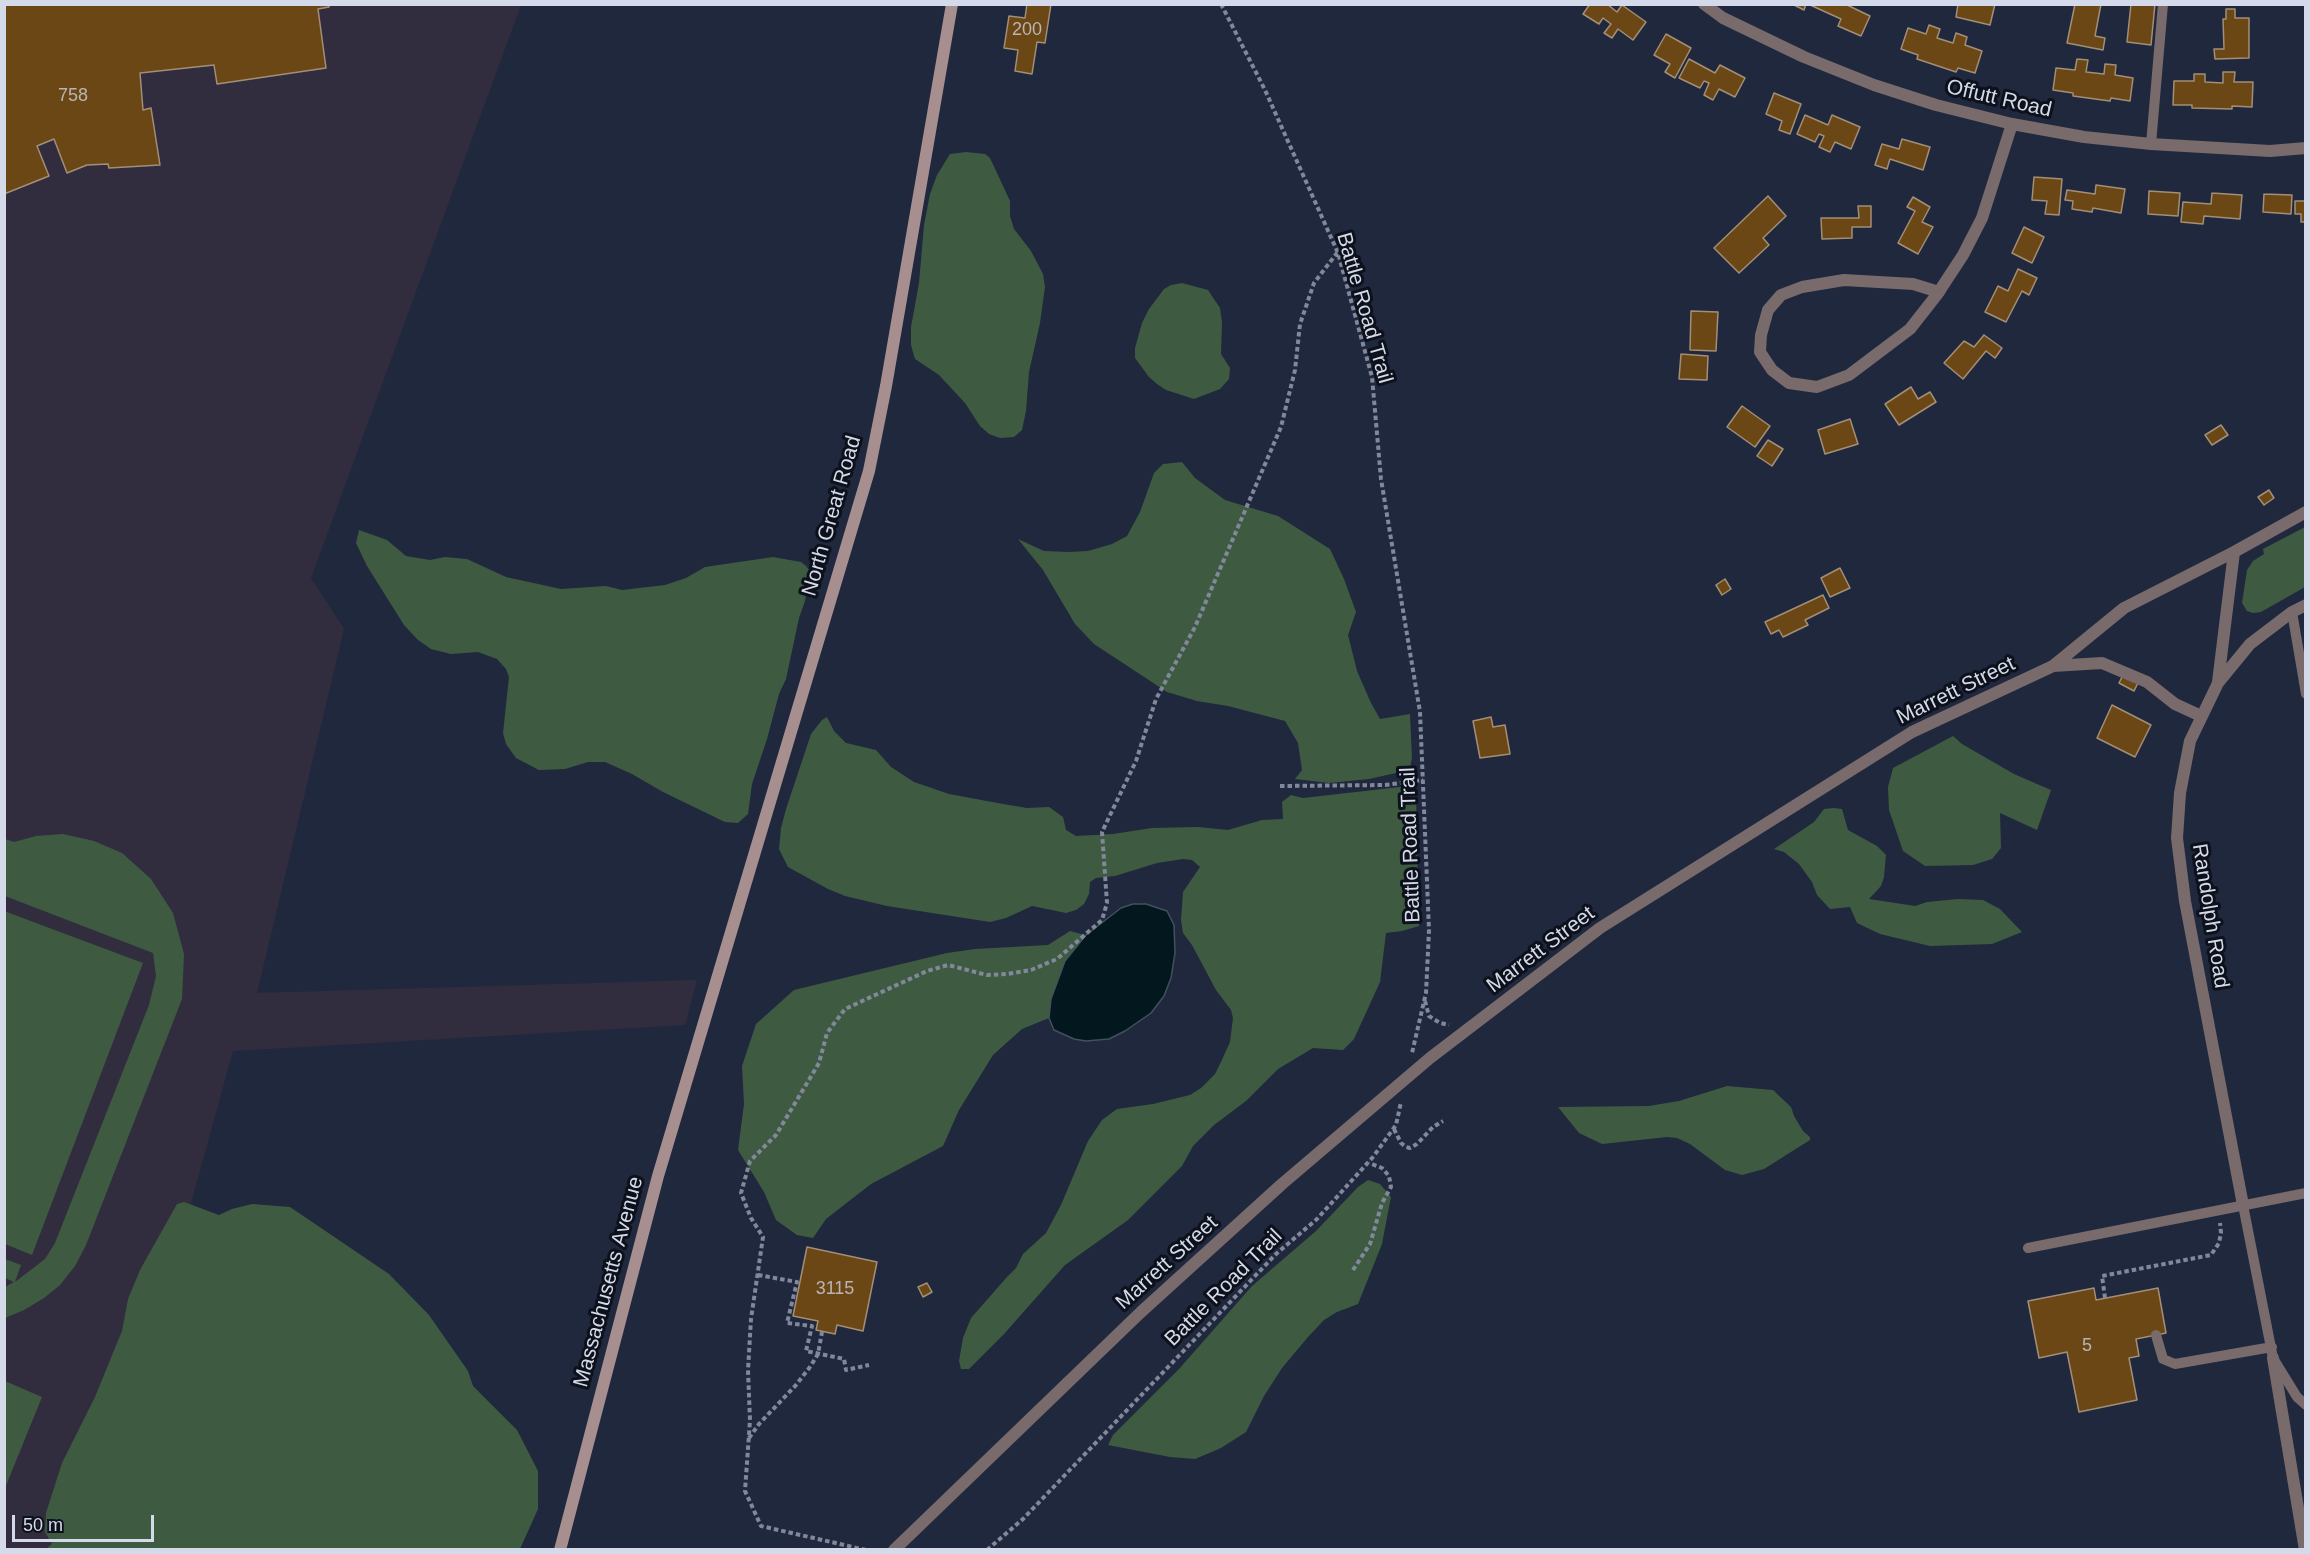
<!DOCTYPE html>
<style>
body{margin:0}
#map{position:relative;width:2310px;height:1554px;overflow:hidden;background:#20283e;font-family:Helvetica,sans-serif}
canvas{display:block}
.frame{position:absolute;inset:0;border:6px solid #d4dae9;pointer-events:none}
.scale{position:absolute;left:12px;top:1515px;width:142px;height:27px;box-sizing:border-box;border:3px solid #d4dae9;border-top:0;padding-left:8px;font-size:18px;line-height:21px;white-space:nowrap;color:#d4dae9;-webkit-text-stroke:4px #0d111b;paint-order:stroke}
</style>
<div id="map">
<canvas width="2310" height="1554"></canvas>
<div class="frame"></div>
<div class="scale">50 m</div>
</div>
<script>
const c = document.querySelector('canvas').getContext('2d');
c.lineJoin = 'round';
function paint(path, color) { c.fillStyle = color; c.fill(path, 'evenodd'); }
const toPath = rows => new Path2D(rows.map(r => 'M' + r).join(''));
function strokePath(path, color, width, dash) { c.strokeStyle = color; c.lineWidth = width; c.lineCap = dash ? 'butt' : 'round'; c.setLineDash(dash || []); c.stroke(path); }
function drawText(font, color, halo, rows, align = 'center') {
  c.font = font + ' Helvetica,sans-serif'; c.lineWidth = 6; c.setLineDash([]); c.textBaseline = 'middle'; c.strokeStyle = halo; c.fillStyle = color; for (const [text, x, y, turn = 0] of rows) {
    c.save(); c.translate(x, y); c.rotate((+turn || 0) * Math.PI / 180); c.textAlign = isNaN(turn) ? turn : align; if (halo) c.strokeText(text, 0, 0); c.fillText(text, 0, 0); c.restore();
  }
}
paint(toPath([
 [5,5,521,5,311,578,344,629,257,993,697,980,685,1025,233,1051,130,1424,77,1549,5,1550]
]), '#322d3e');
paint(toPath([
 [966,152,985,154,990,158,1010,201,1010,216,1014,229,1031,251,1043,274,1045,287,1040,323,1029,372,1026,411,1022,430,1014,437,1000,438,989,434,980,426,965,403,939,375,915,359,911,345,911,327,919,283,924,225,930,194,937,175,950,154],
 [1182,283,1208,290,1220,308,1222,322,1221,354,1230,368,1229,379,1220,389,1194,399,1166,390,1157,384,1149,377,1135,358,1135,348,1142,323,1149,309,1164,289,1171,285],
 [1182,462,1195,478,1225,500,1278,516,1330,549,1344,579,1356,612,1348,635,1357,671,1371,703,1380,719,1410,714,1412,758,1410,768,1396,773,1369,779,1329,783,1295,779,1302,770,1298,743,1285,721,1228,706,1197,701,1167,692,1094,644,1075,624,1043,570,1018,539,1044,551,1069,552,1088,551,1112,544,1127,536,1140,512,1154,473,1163,464],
 [2305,527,2305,587,2261,612,2253,613,2247,611,2242,603,2247,570,2253,561,2264,554,2263,549],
 [359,530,387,540,406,556,430,560,445,557,467,559,506,577,561,589,606,586,622,590,665,585,686,578,705,567,773,557,801,562,806,566,810,571,805,601,799,618,786,679,779,694,767,739,752,784,748,814,738,823,725,822,663,792,632,774,605,762,588,762,565,769,539,770,516,758,506,744,503,733,509,677,506,669,497,659,478,652,451,654,431,649,418,640,404,625,367,566,356,543],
 [827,717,834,731,846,743,876,750,891,767,914,782,949,794,1003,804,1027,808,1049,807,1063,817,1066,830,1076,836,1113,834,1152,828,1198,827,1228,830,1262,820,1283,819,1282,802,1291,795,1303,798,1409,786,1416,793,1419,926,1402,931,1386,933,1380,982,1354,1039,1343,1050,1313,1048,1278,1069,1246,1101,1214,1125,1193,1146,1182,1166,1128,1220,1065,1265,1004,1334,969,1369,961,1369,959,1361,963,1338,971,1318,1007,1277,1016,1268,1023,1254,1046,1233,1061,1205,1088,1141,1102,1120,1117,1109,1153,1104,1190,1095,1201,1088,1215,1074,1221,1062,1230,1042,1233,1018,1231,1010,1216,990,1192,945,1183,933,1181,920,1183,892,1200,867,1192,860,1183,859,1157,863,1115,876,1096,878,1090,882,1089,894,1084,904,1076,910,1066,913,1032,906,1006,918,990,922,887,906,845,896,828,889,788,867,779,849,781,828,786,809,811,734,822,720],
 [1953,736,1962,744,2014,774,2051,790,2037,830,2000,813,2001,848,1992,859,1973,865,1925,866,1903,851,1889,810,1888,787,1893,768],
 [1834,808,1842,809,1848,830,1877,846,1886,855,1884,877,1881,886,1869,899,1915,906,1927,902,1958,899,1983,900,2000,909,2022,932,1992,944,1930,946,1880,934,1857,923,1850,907,1830,909,1817,895,1812,882,1799,864,1784,852,1774,849,1814,822,1824,809],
 [63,834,94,841,122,853,151,879,173,913,184,954,182,999,86,1245,75,1266,60,1285,44,1298,24,1310,5,1318,5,1287,14,1282,5,1278,5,1259,21,1265,15,1282,45,1259,55,1243,149,1005,156,976,153,953,5,896,5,839,14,842,36,836],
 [4,911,143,963,32,1255,5,1244],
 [1070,931,1085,935,1065,961,1051,999,1049,1018,1022,1029,993,1055,959,1110,943,1146,871,1184,826,1219,813,1238,797,1235,776,1220,764,1192,738,1150,744,1104,742,1066,756,1024,794,990,947,953,975,949,1048,945],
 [1727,1086,1773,1090,1791,1107,1794,1116,1803,1131,1810,1137,1810,1140,1764,1169,1742,1175,1725,1170,1690,1144,1677,1138,1667,1137,1602,1144,1579,1133,1558,1107,1649,1106,1679,1101],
 [1368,1180,1380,1184,1391,1197,1382,1244,1358,1304,1337,1312,1324,1320,1308,1337,1282,1368,1264,1396,1246,1432,1221,1448,1195,1459,1170,1457,1108,1445,1113,1435,1179,1369,1252,1286,1316,1231,1358,1187],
 [184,1202,219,1215,232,1209,252,1204,290,1207,389,1274,429,1315,468,1371,473,1386,517,1430,538,1471,538,1509,520,1549,46,1549,52,1544,45,1532,46,1513,62,1463,95,1397,115,1348,122,1331,128,1299,140,1270,177,1204],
 [5,1381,42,1397,5,1488]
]), '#3e5b41');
const water = toPath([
 [1133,904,1146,904,1167,911,1174,925,1175,953,1171,978,1164,996,1151,1013,1125,1031,1109,1039,1086,1041,1074,1039,1054,1030,1049,1018,1051,999,1065,961,1086,935,1121,908,1133,904]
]);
paint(water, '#03171f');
strokePath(water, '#42525c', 1.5);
const building = toPath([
 [4,4,328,4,329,7,318,9,326,68,217,84,214,65,140,73,143,110,151,108,160,165,109,168,108,164,87,165,67,173,54,139,37,146,49,176,4,194,4,4],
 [1027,4,1051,4,1045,43,1037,42,1032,74,1015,71,1018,50,1004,48,1009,16,1025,18,1027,4],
 [1590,4,1607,4,1617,12,1622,5,1646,22,1633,40,1618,29,1612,38,1604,33,1611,24,1603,18,1599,24,1583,14,1590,4],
 [1792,4,1806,4,1804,10,1792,4],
 [1808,4,1845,4,1870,16,1861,36,1838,26,1841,19,1808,4],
 [1958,4,1995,4,1990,25,1956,17,1958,4],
 [2075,4,2101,4,2095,36,2105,38,2103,50,2067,43,2075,4],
 [2131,4,2155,4,2151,45,2127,42,2131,4],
 [2226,9,2235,9,2235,18,2249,18,2249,58,2215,59,2214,49,2224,49,2223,19,2226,19,2226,9],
 [1929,25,1940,29,1937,38,1953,43,1956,33,1967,37,1965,45,1982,51,1975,73,1958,68,1956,72,1917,59,1918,55,1901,49,1908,28,1926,34,1929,25],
 [1666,34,1691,48,1675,78,1665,72,1670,64,1654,55,1666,34],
 [1689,59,1715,73,1720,65,1745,78,1735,97,1719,89,1713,100,1704,95,1709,83,1704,81,1700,88,1679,78,1689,59],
 [2077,59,2088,60,2086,72,2104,74,2105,64,2116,65,2115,75,2133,78,2130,101,2111,98,2110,101,2073,96,2073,93,2053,90,2056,68,2075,70,2077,59],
 [2223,72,2235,72,2234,82,2253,82,2252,107,2232,106,2232,109,2192,108,2192,105,2173,105,2174,81,2194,81,2194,74,2205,74,2205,82,2223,83,2223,72],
 [1774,93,1801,104,1790,134,1779,130,1782,121,1766,114,1774,93],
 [1805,115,1828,125,1832,115,1860,127,1851,149,1835,142,1830,152,1819,147,1824,136,1819,134,1815,142,1797,134,1805,115],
 [1902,139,1930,147,1923,170,1890,159,1887,169,1875,165,1882,144,1899,149,1902,139],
 [2034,177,2062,179,2059,215,2045,214,2047,201,2032,200,2034,177],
 [2096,185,2125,189,2121,213,2093,208,2092,212,2072,209,2073,201,2065,200,2067,190,2095,194,2096,185],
 [2149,191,2180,193,2178,216,2148,214,2149,191],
 [2212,193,2242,195,2240,219,2204,216,2203,224,2181,222,2183,202,2211,204,2212,193],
 [2264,194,2292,195,2291,214,2263,212,2264,194],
 [1768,196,1786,216,1763,238,1769,245,1739,273,1714,248,1768,196],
 [1913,197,1930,207,1922,222,1933,227,1918,254,1898,243,1915,211,1907,207,1913,197],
 [2295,201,2306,201,2306,222,2301,222,2301,214,2295,214,2295,201],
 [1858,206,1871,206,1871,227,1852,227,1852,238,1822,239,1821,218,1859,218,1858,206],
 [2024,227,2044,237,2032,263,2012,253,2024,227],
 [2018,269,2037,278,2029,295,2022,291,2006,322,1985,312,1998,286,2008,291,2018,269],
 [1691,311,1718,312,1716,351,1690,350,1691,311],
 [1984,335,2002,348,1995,358,1986,351,1963,379,1944,363,1964,341,1974,347,1984,335],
 [1681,354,1708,356,1707,380,1679,379,1681,354],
 [1911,387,1918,399,1930,392,1936,402,1899,425,1885,404,1911,387],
 [1742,406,1770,426,1755,447,1727,427,1742,406],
 [1850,419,1858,444,1825,454,1818,430,1850,419],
 [2221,425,2228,435,2212,445,2205,435,2221,425],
 [1768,440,1783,449,1772,466,1757,456,1768,440],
 [2269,490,2274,498,2264,505,2258,497,2269,490],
 [1840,568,1850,588,1830,597,1821,578,1840,568],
 [1725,579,1731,589,1722,595,1716,585,1725,579],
 [1823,595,1829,608,1805,620,1808,625,1783,637,1779,630,1771,634,1765,622,1823,595],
 [2124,673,2139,681,2134,691,2119,683,2124,673],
 [2112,705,2151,725,2135,757,2097,738,2112,705],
 [1491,717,1493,727,1505,725,1510,754,1480,758,1473,721,1491,717],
 [807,1247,877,1262,863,1331,837,1325,835,1334,816,1330,818,1321,793,1316,807,1247],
 [927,1283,932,1292,923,1297,918,1287,927,1283],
 [2094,1288,2096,1300,2158,1288,2166,1333,2136,1339,2139,1356,2129,1358,2137,1400,2079,1412,2067,1352,2039,1358,2028,1301,2094,1288]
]);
paint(building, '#6b4715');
strokePath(building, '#a38f77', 1.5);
strokePath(toPath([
 [1221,4,1265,90,1338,253,1372,377,1381,479,1420,712,1429,930,1426,993,1412,1053],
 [1280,786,1385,785,1423,780],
 [1425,1001,1429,1016,1440,1023,1449,1025],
 [1394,1129,1401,1143,1406,1147,1410,1148,1417,1144,1433,1127,1443,1121],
 [1353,1270,1370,1244,1382,1203,1391,1187,1389,1176,1382,1168,1369,1163],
 [758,1275,797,1282,787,1323,812,1326,806,1351,844,1359,846,1370,869,1365],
 [2105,1298,2102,1276,2211,1255,2219,1243,2221,1233,2220,1223],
 [749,1438,759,1424,796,1385,810,1367,818,1354,822,1332],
 [866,1550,761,1526,745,1491,750,1420,748,1370,751,1319,763,1237,751,1218,741,1193,750,1161,776,1135,819,1063,827,1033,845,1009,927,971,948,965,987,975,1007,974,1031,970,1057,959,1102,920,1107,903,1102,832,1136,761,1156,699,1195,627,1281,427,1295,370,1300,324,1314,283,1337,253],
 [987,1550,1023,1519,1276,1254,1317,1219,1373,1157,1396,1125,1401,1102]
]), '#81889b', 4, [4.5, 3]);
strokePath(toPath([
 [2151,144,2163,4],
 [2292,612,2306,694],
 [2243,1205,2273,1358,2297,1397,2306,1405],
 [2028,1248,2306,1193],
 [2156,1335,2163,1359,2175,1364,2272,1347]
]), '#796a6b', 10);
strokePath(toPath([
 [1704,4,1723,18,1804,57,1874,85,1936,105,2012,124,2084,137,2151,144,2270,151,2306,148],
 [1939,292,1913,284,1844,280,1802,287,1781,295,1768,310,1761,335,1760,352,1772,370,1789,383,1817,387,1849,375,1910,329,1939,292,1942,287,1963,255,1982,218,2012,124],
 [2053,666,2102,663,2147,682,2175,704,2201,716],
 [2218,682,2234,552],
 [2243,1205,2185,901,2177,838,2180,793,2190,741,2218,683,2250,644,2292,612,2306,605],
 [2273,1358,2305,1550],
 [894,1550,1141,1312,1282,1184,1430,1058,1600,928,1912,732,2053,666,2124,608,2234,552,2306,512]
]), '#796a6b', 12);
strokePath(toPath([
 [560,1550,658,1176,869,471,886,386,952,4]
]), '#a78f90', 12);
drawText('18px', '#bab5b4', null, [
 ["200",1027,30],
 ["758",73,96],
 ["3115",835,1289],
 ["5",2087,1346]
]);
drawText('21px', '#d4dae9', '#0d111b', [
 ["Offutt Road",1999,99,13],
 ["Battle Road Trail",1364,308,74],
 ["North Great Road",832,516,-74],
 ["Marrett Street",1956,691,-26],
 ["Battle Road Trail",1411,845,-92],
 ["Randolph Road",2210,916,81],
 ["Marrett Street",1541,950,-37],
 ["Marrett Street",1167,1263,-42],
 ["Massachusetts Avenue",609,1282,-75],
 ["Battle Road Trail",1224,1288,-45]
]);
</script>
